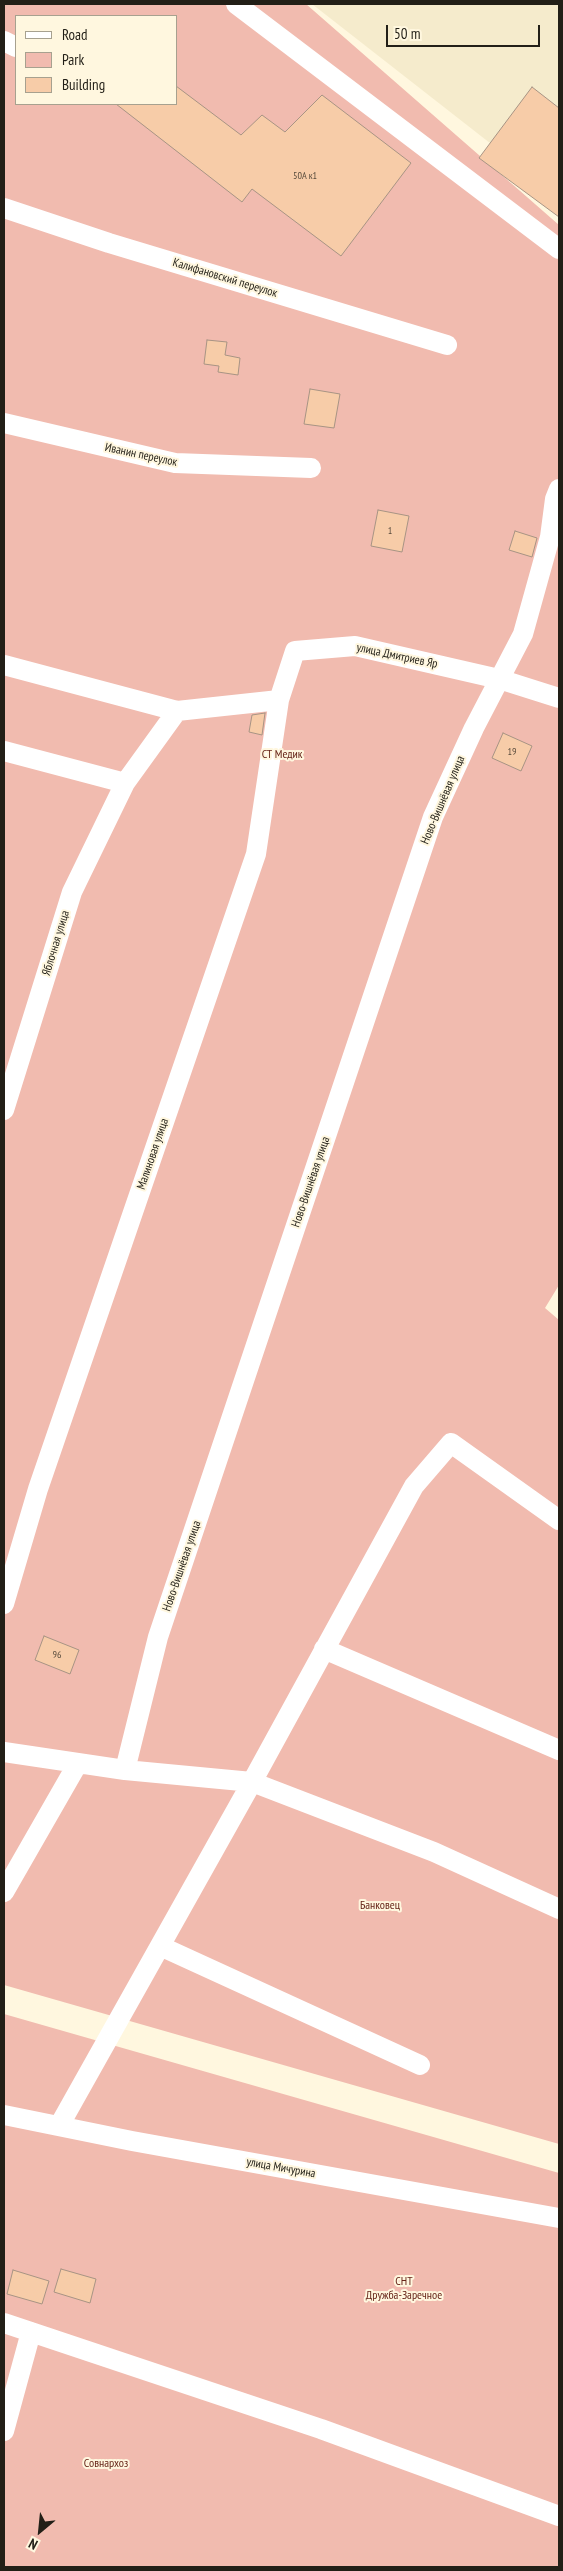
<!DOCTYPE html>
<meta charset="utf-8">
<style>
body{margin:0}
#map{position:relative;width:563px;height:2571px;overflow:hidden;background:#fff7df;font-family:"PT Sans Narrow",sans-serif}
canvas{display:block}
.frame{position:absolute;inset:0;border:5px solid #221f17;pointer-events:none}
.legend{position:absolute;left:15px;top:15px;width:162px;height:90px;box-sizing:border-box;background:#fff7df;border:1px solid #a7a18f;margin:0;padding:6px 9px;list-style:none;font-size:15px;color:#221f17}
.legend li{display:flex;align-items:center;gap:10px;height:25px}
.legend b{width:25px;border:1px solid #a7a18f}
.north{position:absolute;left:15px;top:2506px;width:50px;height:50px;-webkit-text-stroke:4px #fff7df;paint-order:stroke;rotate:208deg;font-size:14px;font-weight:700;line-height:20px;text-align:center;color:#221f17}
.north::after{content:'';display:block;margin:auto;width:18px;height:22px;background:#221f17;clip-path:polygon(50% 0,100% 100%,50% 72%,0 100%)}
.scale{position:absolute;left:386px;top:25px;width:154px;height:22px;box-sizing:border-box;border:2px solid #221f17;border-top:0;padding-left:6px;font-size:15px;line-height:18px;white-space:nowrap;color:#221f17;-webkit-text-stroke:4px #fff7df;paint-order:stroke}
</style>
<div id="map">
<canvas width="563" height="2571"></canvas>
<div class="frame"></div>
<ul class="legend">
<li><b style="height:6px;background:#fff"></b>Road</li>
<li><b style="height:14px;background:#f1bbaf"></b>Park</li>
<li><b style="height:14px;background:#f7cca8"></b>Building</li>
</ul>
<div class="north">N</div>
<div class="scale">50 m</div>
</div>
<script>
const c = document.querySelector('canvas').getContext('2d');
c.lineJoin = 'round';
function paint(path, color) { c.fillStyle = color; c.fill(path, 'evenodd'); }
const toPath = rows => new Path2D(rows.map(r => 'M' + r).join(''));
function strokePath(path, color, width, dash) { c.strokeStyle = color; c.lineWidth = width; c.lineCap = dash ? 'butt' : 'round'; c.setLineDash(dash || []); c.stroke(path); }
function drawText(font, color, halo, rows, align = 'center') {
  c.font = font + ' "PT Sans Narrow",sans-serif'; c.lineWidth = 4; c.setLineDash([]); c.textBaseline = 'middle'; c.strokeStyle = halo; c.fillStyle = color; for (const [text, x, y, turn = 0] of rows) {
    c.save(); c.translate(x, y); c.rotate((+turn || 0) * Math.PI / 180); c.textAlign = isNaN(turn) ? turn : align; if (halo) c.strokeText(text, 0, 0); c.fillText(text, 0, 0); c.restore();
  }
}
paint(toPath([
 [312,4,559,4,559,197]
]), '#f5ebcc');
paint(toPath([
 [4,4,306,4,559,225,559,1285,545,1308,559,1320,559,2144,4,1985],
 [16,16,176,16,176,104,16,104],
 [4,2014,559,2173,559,2567,4,2567]
]), '#f1bbaf');
const building = toPath([
 [176,86,241,135,262,115,285,132,322,95,411,163,341,256,252,189,242,202,116,104,176,104,176,86],
 [532,87,559,108,559,217,479,158,532,87],
 [207,340,227,342,225,355,240,358,238,375,218,372,219,366,204,364,207,340],
 [310,389,340,394,334,428,304,424,310,389],
 [378,510,409,516,402,552,371,546,378,510],
 [515,531,537,538,532,557,509,550,515,531],
 [265,713,262,735,249,732,252,715,265,713],
 [503,733,532,746,521,771,492,758,503,733],
 [44,1636,79,1650,70,1674,35,1660,44,1636],
 [61,2269,96,2279,90,2303,54,2292,61,2269],
 [13,2270,49,2281,42,2304,7,2294,13,2270]
]);
paint(building, '#f7cca8');
strokePath(building, '#a89484', 1);
strokePath(toPath([
 [236,4,559,249],
 [4,41,16,47],
 [4,208,109,243,447,345],
 [4,423,175,463,311,468],
 [4,665,177,711],
 [4,751,125,783,177,711,279,700,295,651,355,646,499,679,559,698],
 [4,1110,72,892,125,783],
 [4,1604,38,1489,256,854,279,700],
 [324,1649,559,1750],
 [4,1752,125,1770,158,1637,433,817,474,728,523,634,550,537,555,499,559,489],
 [125,1770,252,1782,434,1852,559,1909],
 [4,1892,78,1763],
 [160,1946,420,2065],
 [4,2115,132,2141,559,2218],
 [59,2126,252,1782,414,1486,451,1443,559,1520],
 [4,2323,321,2429,559,2516],
 [4,2431,31,2332]
]), '#fff', 20);
drawText('10px', '#574a3b', null, [
 ["50А к1",305,176],
 ["1",390,531],
 ["19",512,752],
 ["96",57,1655]
]);
drawText('12px', '#221f17', '#fff7df', [
 ["Калифановский переулок",225,278,17],
 ["Иванин переулок",141,455,12],
 ["улица Дмитриев Яр",397,656,12],
 ["Ново-Вишнёвая улица",443,800,-67],
 ["Яблочная улица",56,943,-73],
 ["Малиновая улица",153,1154,-71],
 ["Ново-Вишнёвая улица",311,1182,-71],
 ["Ново-Вишнёвая улица",182,1566,-71],
 ["улица Мичурина",281,2168,10]
]);
drawText('12px', '#672519', '#fff7df', [
 ["СТ Медик",282,755],
 ["Банковец",380,1906],
 ["СНТ",404,2282],
 ["Дружба-Заречное",404,2296],
 ["Совнархоз",106,2464]
]);
</script>
